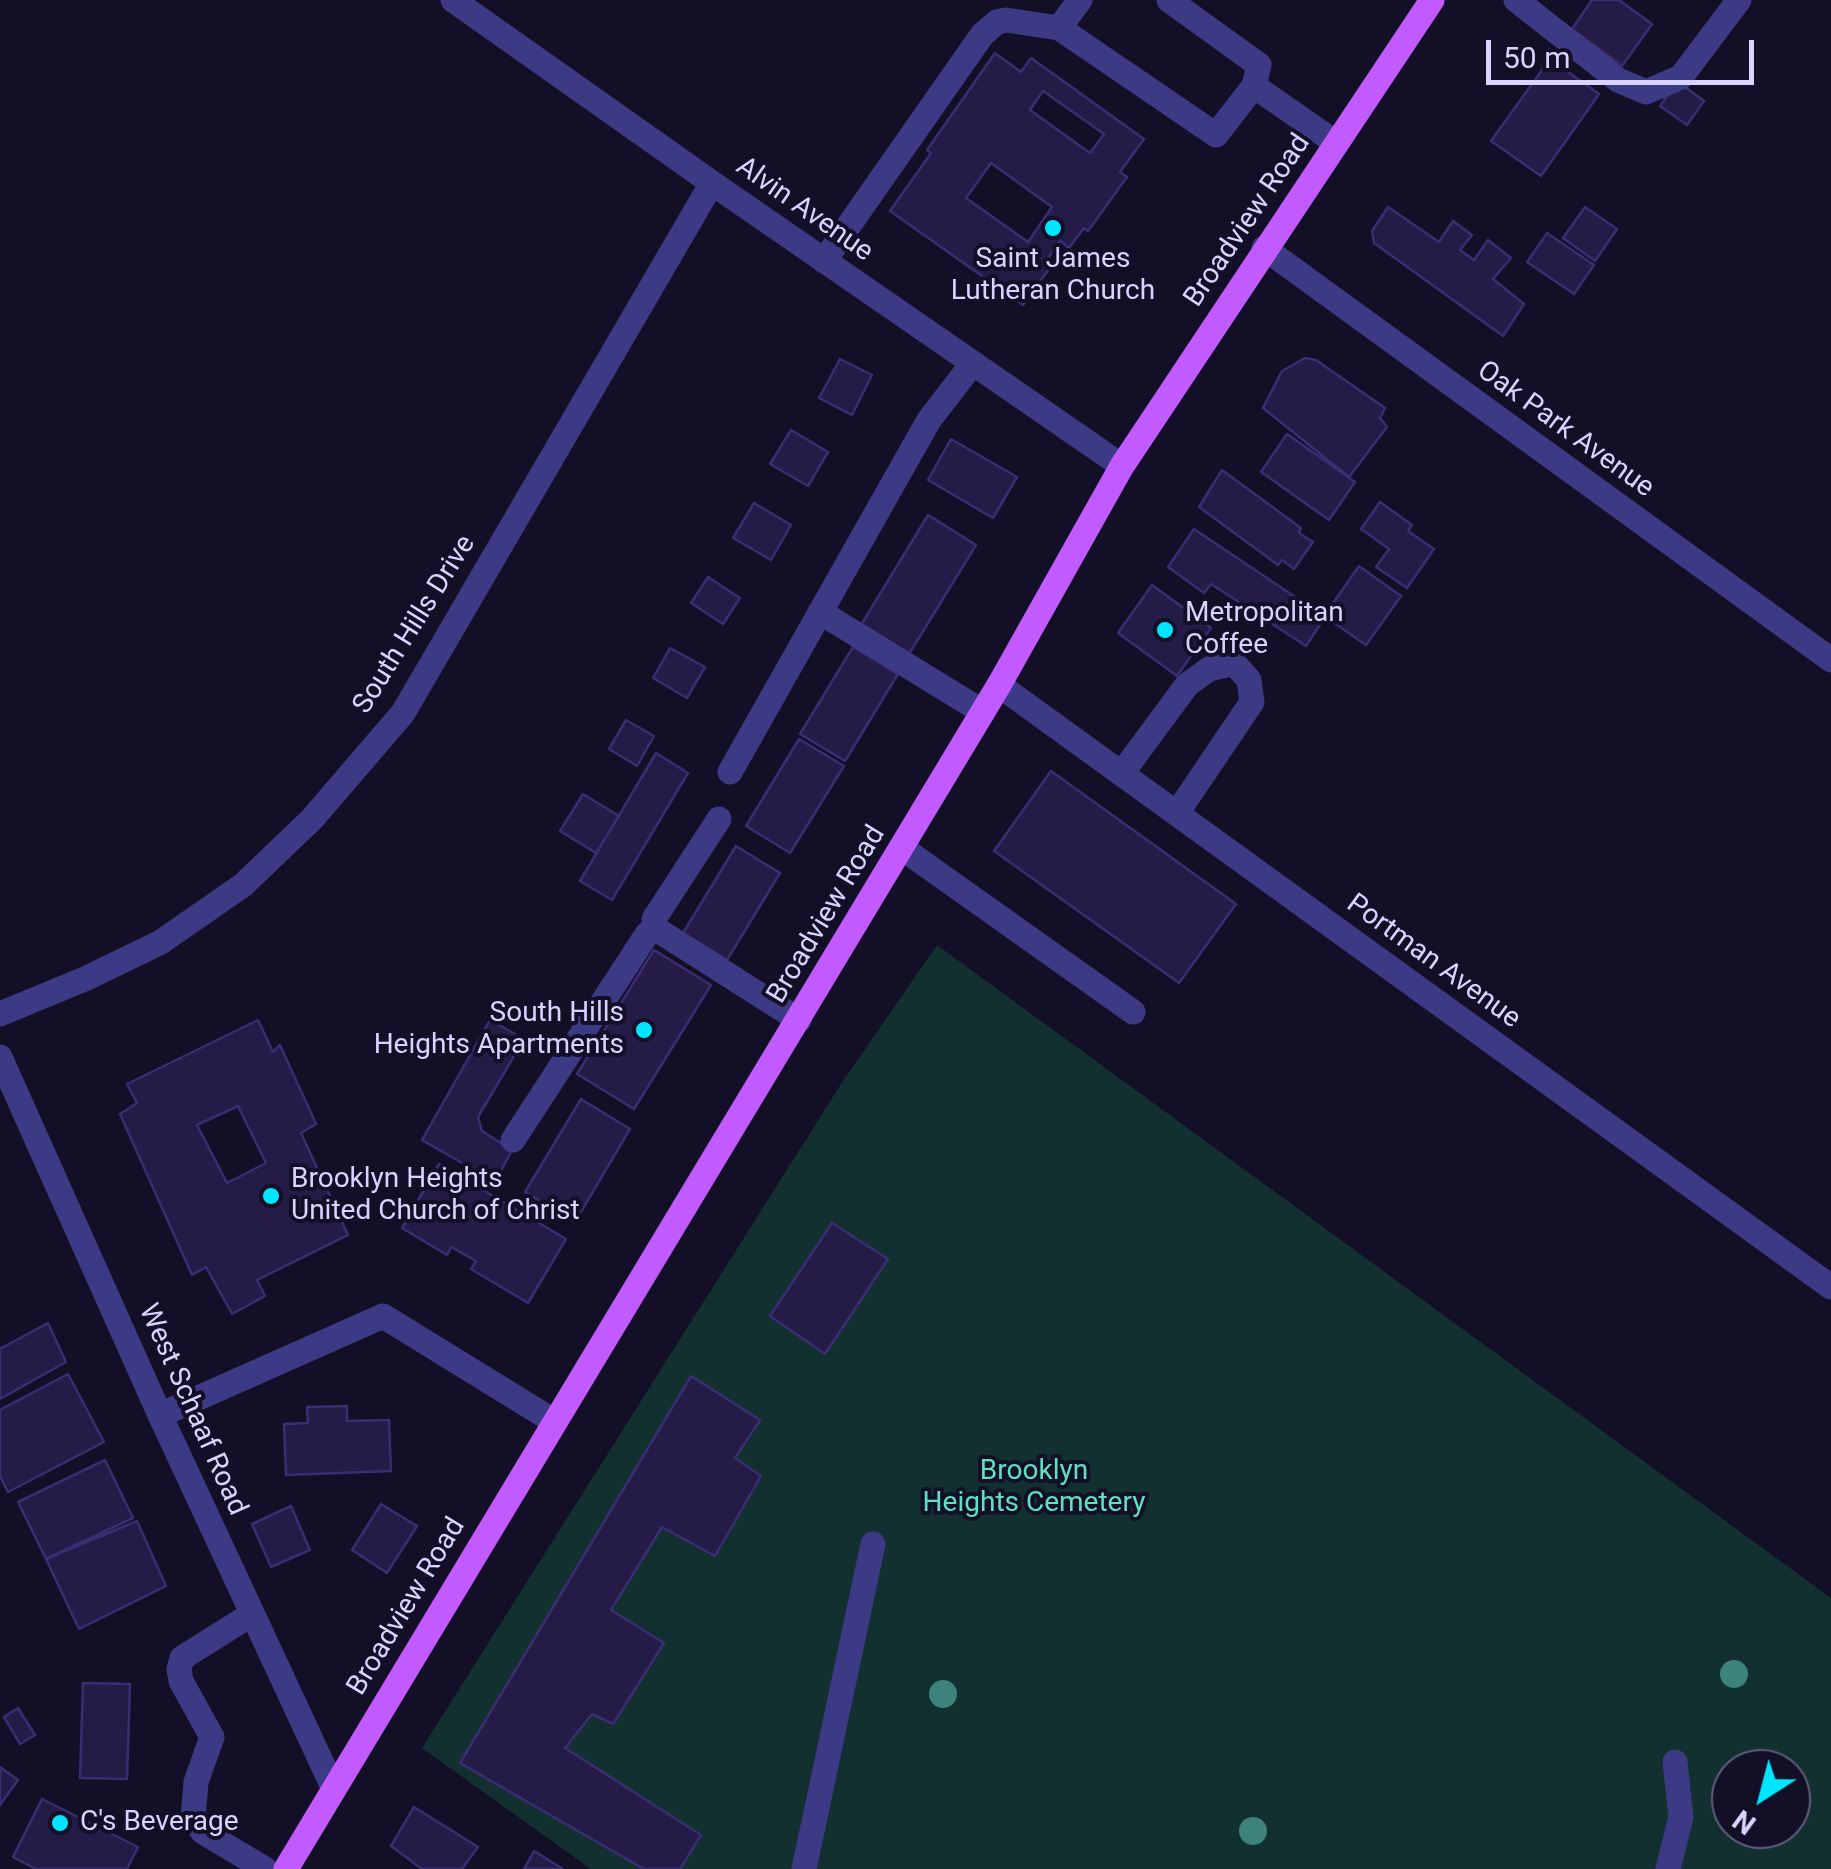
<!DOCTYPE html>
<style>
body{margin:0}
#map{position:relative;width:1831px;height:1869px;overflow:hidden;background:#130f26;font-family:Roboto,sans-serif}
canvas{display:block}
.north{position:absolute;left:1711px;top:1749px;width:100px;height:100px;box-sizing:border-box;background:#130f26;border:2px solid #625e7d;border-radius:50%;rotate:216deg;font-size:28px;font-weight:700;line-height:40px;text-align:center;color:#d9d4ff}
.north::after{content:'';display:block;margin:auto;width:35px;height:45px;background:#00e5ff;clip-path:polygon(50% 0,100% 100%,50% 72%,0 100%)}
.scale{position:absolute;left:1486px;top:40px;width:268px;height:45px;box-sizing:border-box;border:5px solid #d9d4ff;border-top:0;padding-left:12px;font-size:30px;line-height:35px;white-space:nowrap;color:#d9d4ff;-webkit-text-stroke:8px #130f26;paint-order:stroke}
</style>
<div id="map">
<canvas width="1831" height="1869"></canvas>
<div class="north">N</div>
<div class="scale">50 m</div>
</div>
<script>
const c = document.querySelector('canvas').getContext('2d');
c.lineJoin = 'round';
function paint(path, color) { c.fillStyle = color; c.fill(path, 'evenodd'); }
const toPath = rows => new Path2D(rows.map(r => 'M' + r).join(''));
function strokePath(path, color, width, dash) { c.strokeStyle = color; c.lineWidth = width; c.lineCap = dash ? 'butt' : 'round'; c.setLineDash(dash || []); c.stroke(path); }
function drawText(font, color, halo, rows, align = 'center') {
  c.font = font + ' Roboto,sans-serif'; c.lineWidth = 8; c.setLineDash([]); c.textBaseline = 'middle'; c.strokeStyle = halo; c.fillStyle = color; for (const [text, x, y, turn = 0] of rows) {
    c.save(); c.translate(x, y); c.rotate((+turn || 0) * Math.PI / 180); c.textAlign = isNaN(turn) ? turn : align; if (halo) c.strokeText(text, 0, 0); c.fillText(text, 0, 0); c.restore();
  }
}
paint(toPath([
 [937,945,1831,1598,1831,1869,591,1869,422,1748,841,1084],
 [1731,1769,1791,1769,1791,1829,1731,1829]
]), '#12302f');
const building = toPath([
 [1592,0,1619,0,1652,24,1622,66,1572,29,1592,0],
 [995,53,1021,72,1031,58,1144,139,1120,172,1127,177,1088,231,1084,228,1069,248,1060,241,1048,258,1054,262,1023,305,890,211,931,153,927,150,995,53],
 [1043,91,1104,134,1090,153,1030,110,1043,91],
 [991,163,1052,207,1028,242,966,198,991,163],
 [1550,59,1599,94,1541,176,1491,141,1550,59],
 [1677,81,1704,101,1687,125,1660,106,1677,81],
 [1388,207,1439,242,1453,221,1472,235,1460,250,1474,260,1488,240,1511,258,1493,279,1524,304,1503,336,1374,243,1372,231,1388,207],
 [1585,207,1617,229,1595,261,1563,238,1585,207],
 [1547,233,1594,265,1574,294,1527,262,1547,233],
 [1305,358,1316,360,1385,408,1380,418,1387,427,1349,477,1263,408,1282,371,1305,358],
 [840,359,872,375,852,415,819,398,840,359],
 [791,430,828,452,808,486,770,464,791,430],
 [1287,434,1355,482,1329,520,1261,472,1287,434],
 [951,439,1017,477,993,518,928,480,951,439],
 [1222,470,1301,528,1299,533,1313,542,1294,569,1282,560,1278,565,1199,507,1222,470],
 [1380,502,1412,525,1408,531,1434,549,1407,588,1376,567,1389,549,1361,529,1380,502],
 [754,503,791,525,771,560,733,538,754,503],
 [928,515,976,545,909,654,861,625,928,515],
 [1194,529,1325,617,1306,646,1211,584,1204,593,1168,567,1194,529],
 [1359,566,1401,596,1366,645,1324,616,1359,566],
 [708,577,740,598,723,624,691,603,708,577],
 [1152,585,1211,628,1177,676,1118,633,1152,585],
 [853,647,898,674,845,761,800,734,853,647],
 [670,648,705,667,687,698,653,678,670,648],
 [626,720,654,736,637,766,609,749,626,720],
 [799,739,844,766,790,853,746,826,799,739],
 [656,753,688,773,612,900,580,881,656,753],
 [1051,771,1236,904,1179,983,994,851,1051,771],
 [583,794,619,816,596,853,560,831,583,794],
 [736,846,780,873,727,960,683,933,736,846],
 [654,950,711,985,634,1109,577,1074,654,950],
 [258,1020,273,1052,280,1045,316,1124,301,1133,348,1235,257,1280,265,1296,232,1314,206,1267,192,1275,120,1114,137,1103,127,1084,258,1020],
 [238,1106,266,1163,227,1183,197,1125,238,1106],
 [490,1020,524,1039,478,1117,482,1131,512,1150,495,1182,422,1140,490,1020],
 [581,1099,630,1129,575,1222,525,1192,581,1099],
 [439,1164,566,1239,528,1303,471,1269,476,1261,451,1247,447,1255,402,1228,439,1164],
 [832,1223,888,1259,825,1354,770,1316,832,1223],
 [48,1323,66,1362,0,1399,0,1349,48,1323],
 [68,1374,104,1442,8,1492,0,1476,0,1410,68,1374],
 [691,1376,760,1420,735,1458,761,1476,715,1556,662,1527,611,1610,664,1643,613,1724,592,1714,565,1748,701,1835,680,1869,644,1869,460,1763,691,1376],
 [347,1406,347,1421,389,1420,391,1471,286,1475,284,1424,308,1423,307,1407,347,1406],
 [105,1460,133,1518,46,1559,18,1502,105,1460],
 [381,1504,417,1526,387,1573,352,1550,381,1504],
 [291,1506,310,1550,271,1567,252,1524,291,1506],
 [137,1521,166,1586,79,1629,46,1559,137,1521],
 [83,1683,130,1684,127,1779,80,1778,83,1683],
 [18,1708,35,1735,20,1744,4,1717,18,1708],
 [0,1767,18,1780,0,1805,0,1767],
 [42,1799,138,1847,127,1869,36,1869,13,1857,42,1799],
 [414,1807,478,1847,462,1869,422,1869,391,1846,414,1807],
 [534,1851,563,1869,524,1869,534,1851]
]);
paint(building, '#241b47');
strokePath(building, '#3b2d73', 2.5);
strokePath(toPath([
 [453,0,712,183,1122,466],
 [1169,0,1259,65,1254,86,1336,143],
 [1516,0,1618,80,1646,92,1681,77,1739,0],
 [1059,28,1080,0],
 [1264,248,1831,660],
 [824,261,982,35,997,22,1006,20,1059,28,1216,135,1254,86],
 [820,612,983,712],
 [999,685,1831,1287],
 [730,772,929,420,973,363],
 [1122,773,1187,685,1209,669,1234,663,1249,680,1252,702,1177,813],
 [902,848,1133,1012],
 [656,929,654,919,719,819],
 [0,1014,87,978,161,942,243,885,312,819,403,713,712,183],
 [0,1057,160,1415,333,1787],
 [513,1140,647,934,656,929,799,1020],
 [160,1415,383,1316,555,1422],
 [252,1614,182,1658,179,1669,181,1681,212,1737,196,1782,193,1818,203,1832,265,1869],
 [804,1869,873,1544],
 [1668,1869,1681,1817,1675,1762]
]), '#3d3a85', 25);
strokePath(toPath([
 [286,1869,999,685,1122,466,1432,0]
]), '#c25bff', 25);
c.fillStyle = '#3d827b';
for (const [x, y] of [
 [1734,1674],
 [943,1694],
 [1253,1831]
]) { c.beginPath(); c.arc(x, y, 14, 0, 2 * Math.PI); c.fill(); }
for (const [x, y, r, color] of [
 [1053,228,10,"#00e5ff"],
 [1165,630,10,"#00e5ff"],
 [644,1030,10,"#00e5ff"],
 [271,1196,10,"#00e5ff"],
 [60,1823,10,"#00e5ff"]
]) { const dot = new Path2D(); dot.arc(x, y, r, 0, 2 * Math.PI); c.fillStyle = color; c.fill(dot); strokePath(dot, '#130f26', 4); }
drawText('28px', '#d9d4ff', '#130f26', [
 ["Alvin Avenue",804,210,35],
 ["Broadview Road",1248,221,-56],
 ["Oak Park Avenue",1565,430,36],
 ["South Hills Drive",415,625,-58],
 ["Broadview Road",827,915,-59],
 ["Portman Avenue",1433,962,36],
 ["West Schaaf Road",192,1410,66],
 ["Broadview Road",407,1607,-59]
]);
drawText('28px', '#d9d4ff', '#130f26', [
 ["Saint James",1053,260,"center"],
 ["Lutheran Church",1053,292,"center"],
 ["Metropolitan",1185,614],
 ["Coffee",1185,646],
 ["South Hills",624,1014,"right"],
 ["Heights Apartments",624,1046,"right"],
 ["Brooklyn Heights",291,1180],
 ["United Church of Christ",291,1212],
 ["C's Beverage",80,1823]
], 'left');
drawText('28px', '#5fe0c0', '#130f26', [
 ["Brooklyn",1034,1472],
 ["Heights Cemetery",1034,1504]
]);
</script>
